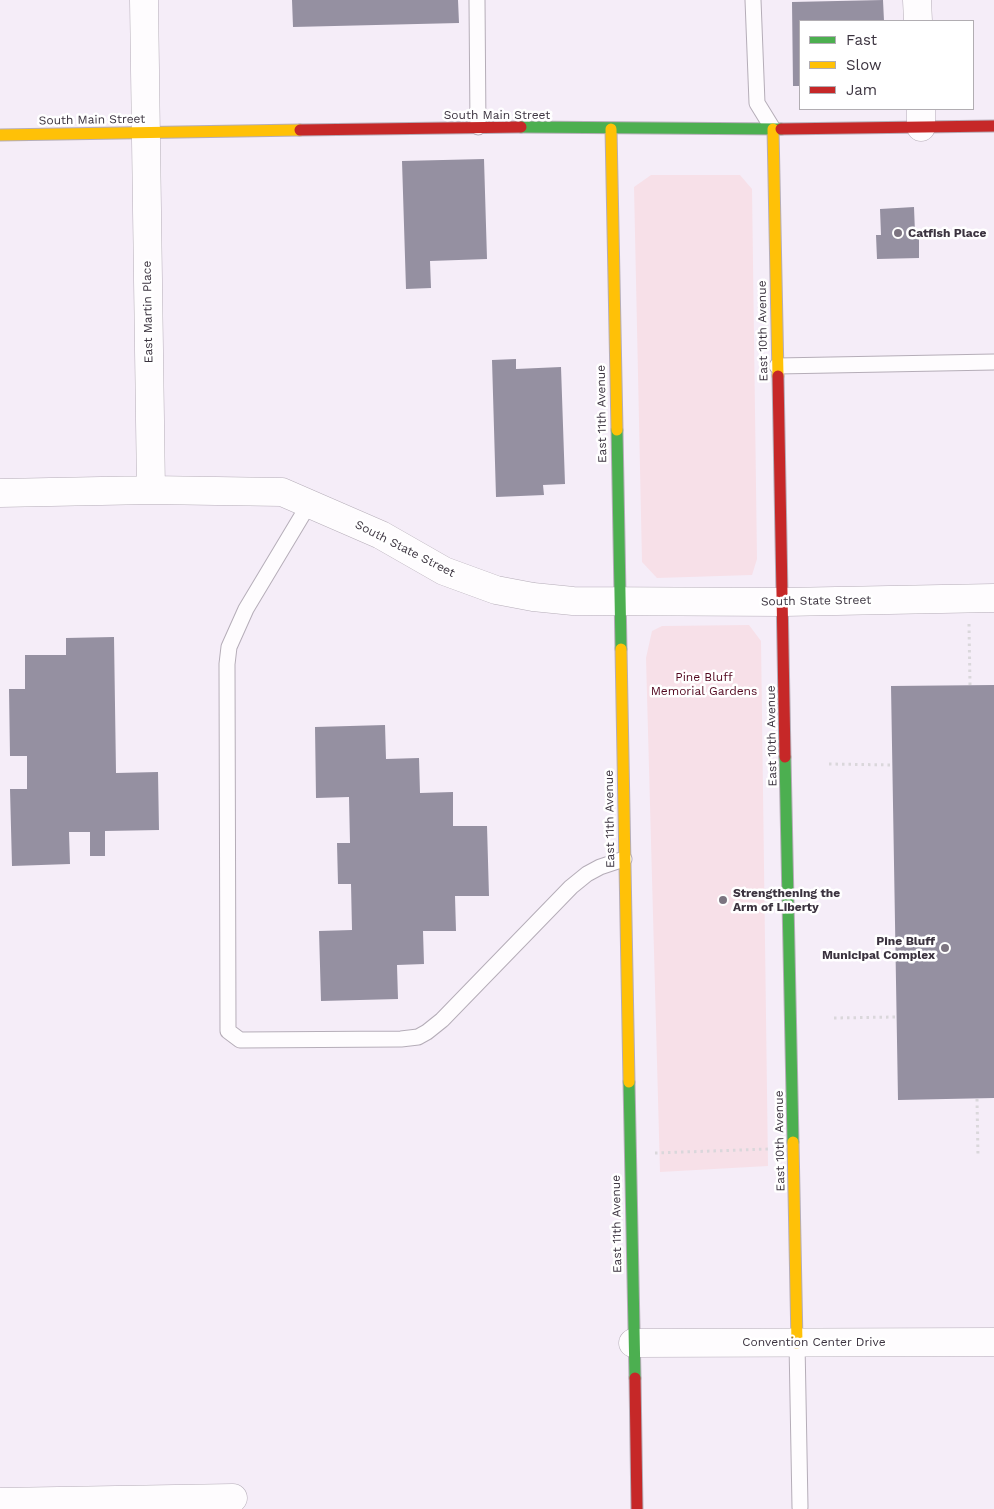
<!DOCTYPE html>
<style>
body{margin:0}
#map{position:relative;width:994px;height:1509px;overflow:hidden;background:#f5edf8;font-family:"Work Sans",sans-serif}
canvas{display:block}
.legend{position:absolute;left:799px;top:20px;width:175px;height:90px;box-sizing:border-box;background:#fff;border:1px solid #b1adb2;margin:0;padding:6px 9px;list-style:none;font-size:15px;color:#3b333f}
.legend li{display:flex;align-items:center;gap:10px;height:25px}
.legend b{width:25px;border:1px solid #b1adb2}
</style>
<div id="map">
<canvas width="994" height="1509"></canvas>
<ul class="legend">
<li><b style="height:6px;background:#4caf50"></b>Fast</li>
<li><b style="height:6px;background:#ffc107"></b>Slow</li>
<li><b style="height:6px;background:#c62828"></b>Jam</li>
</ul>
</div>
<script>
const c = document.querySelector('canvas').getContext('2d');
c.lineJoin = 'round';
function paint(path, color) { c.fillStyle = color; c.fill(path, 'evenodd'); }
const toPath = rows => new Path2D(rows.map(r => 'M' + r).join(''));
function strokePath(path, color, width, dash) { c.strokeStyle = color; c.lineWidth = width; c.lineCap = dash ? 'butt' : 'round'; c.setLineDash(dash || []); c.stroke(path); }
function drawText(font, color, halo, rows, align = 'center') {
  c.font = font + ' "Work Sans",sans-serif'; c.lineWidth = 5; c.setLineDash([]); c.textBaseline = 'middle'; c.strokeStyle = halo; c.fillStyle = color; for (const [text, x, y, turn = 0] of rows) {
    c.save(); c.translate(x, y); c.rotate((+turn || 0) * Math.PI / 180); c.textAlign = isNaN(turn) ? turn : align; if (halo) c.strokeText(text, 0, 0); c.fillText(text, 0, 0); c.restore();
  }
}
paint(toPath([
 [651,175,740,175,752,189,757,559,752,575,657,578,642,562,634,187],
 [749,625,761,641,768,1166,660,1172,646,658,652,631,662,626]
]), '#f7e0e8');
paint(toPath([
 [292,0,458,0,459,23,293,27],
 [883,0,884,21,800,21,800,86,793,86,792,2],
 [484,159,487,259,430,261,431,288,406,289,402,161],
 [914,207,915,233,919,233,919,258,877,259,876,235,881,235,880,209],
 [516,359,516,369,561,367,565,484,543,485,544,495,496,497,492,360],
 [114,637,116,773,158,772,159,830,105,831,105,856,90,856,90,832,69,832,70,864,12,866,10,789,27,789,27,756,10,756,9,689,25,689,25,655,66,655,66,638],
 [994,685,994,1098,898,1100,891,686],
 [385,725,386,759,419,758,420,793,453,792,453,826,487,826,489,896,455,896,456,931,423,931,424,964,397,965,398,999,321,1001,319,931,352,930,351,884,338,884,337,843,350,843,349,797,316,798,315,727]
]), '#9590a1');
const lane = toPath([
 [477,0,478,127],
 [753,0,757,103,773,129],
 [777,366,994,362],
 [309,504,246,609,229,647,227,664,228,1031,240,1040,401,1039,418,1037,427,1032,442,1020,571,887,587,874,600,867,624,859],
 [797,1343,800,1507]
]);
const street = toPath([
 [144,0,151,490],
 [917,0,918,21],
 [921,109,921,127],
 [0,493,151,490,282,492,381,535,444,571,496,590,533,597,573,601,784,602,994,598],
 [633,1343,994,1342],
 [0,1502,233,1498]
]);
const fast = toPath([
 [521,127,781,129],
 [617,430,621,649],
 [785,757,793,1142],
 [629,1082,635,1378]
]);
const slow = toPath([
 [611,129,617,430],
 [773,129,778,376],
 [0,135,300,130],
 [621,649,629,1082],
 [793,1142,797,1343]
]);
const jam = toPath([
 [781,129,994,126],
 [300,130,521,127],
 [778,376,785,757],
 [635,1378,637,1509]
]);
strokePath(lane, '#b5adb8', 17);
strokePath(street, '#b5adb8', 29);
strokePath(fast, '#b5adb8', 13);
strokePath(slow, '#b5adb8', 13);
strokePath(jam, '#b5adb8', 13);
strokePath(toPath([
 [969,624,970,685],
 [829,764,892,765],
 [834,1018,896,1017],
 [977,1099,978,1156],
 [655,1153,769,1149]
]), '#dad7db', 3, [2.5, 4]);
strokePath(lane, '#fefcfe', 15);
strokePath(street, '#fefcfe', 28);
strokePath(fast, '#4caf50', 11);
strokePath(slow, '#ffc107', 11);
strokePath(jam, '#c62828', 11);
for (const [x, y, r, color] of [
 [898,233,5,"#7c7480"],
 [723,900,5,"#7c7480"],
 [945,948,5,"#7c7480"]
]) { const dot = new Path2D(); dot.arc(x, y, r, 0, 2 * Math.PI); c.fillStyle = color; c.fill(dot); strokePath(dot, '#fff', 2); }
drawText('12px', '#3b333f', '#fff', [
 ["South Main Street",497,115],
 ["South Main Street",92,120,-1],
 ["East Martin Place",148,312,-91],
 ["East 10th Avenue",763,331,-91],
 ["East 11th Avenue",602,414,-91],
 ["South State Street",405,549,27],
 ["South State Street",816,601,-1],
 ["East 10th Avenue",772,736,-91],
 ["East 11th Avenue",610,819,-91],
 ["East 10th Avenue",780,1141,-91],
 ["East 11th Avenue",617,1224,-91],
 ["Convention Center Drive",814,1342]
]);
drawText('bold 12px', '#3b333f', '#fff', [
 ["Catfish Place",908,233],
 ["Strengthening the",733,893],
 ["Arm of Liberty",733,907],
 ["Pine Bluff",935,941,"right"],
 ["Municipal Complex",935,955,"right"]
], 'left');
drawText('12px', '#52081f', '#fff', [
 ["Pine Bluff",704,677],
 ["Memorial Gardens",704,691]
]);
</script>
